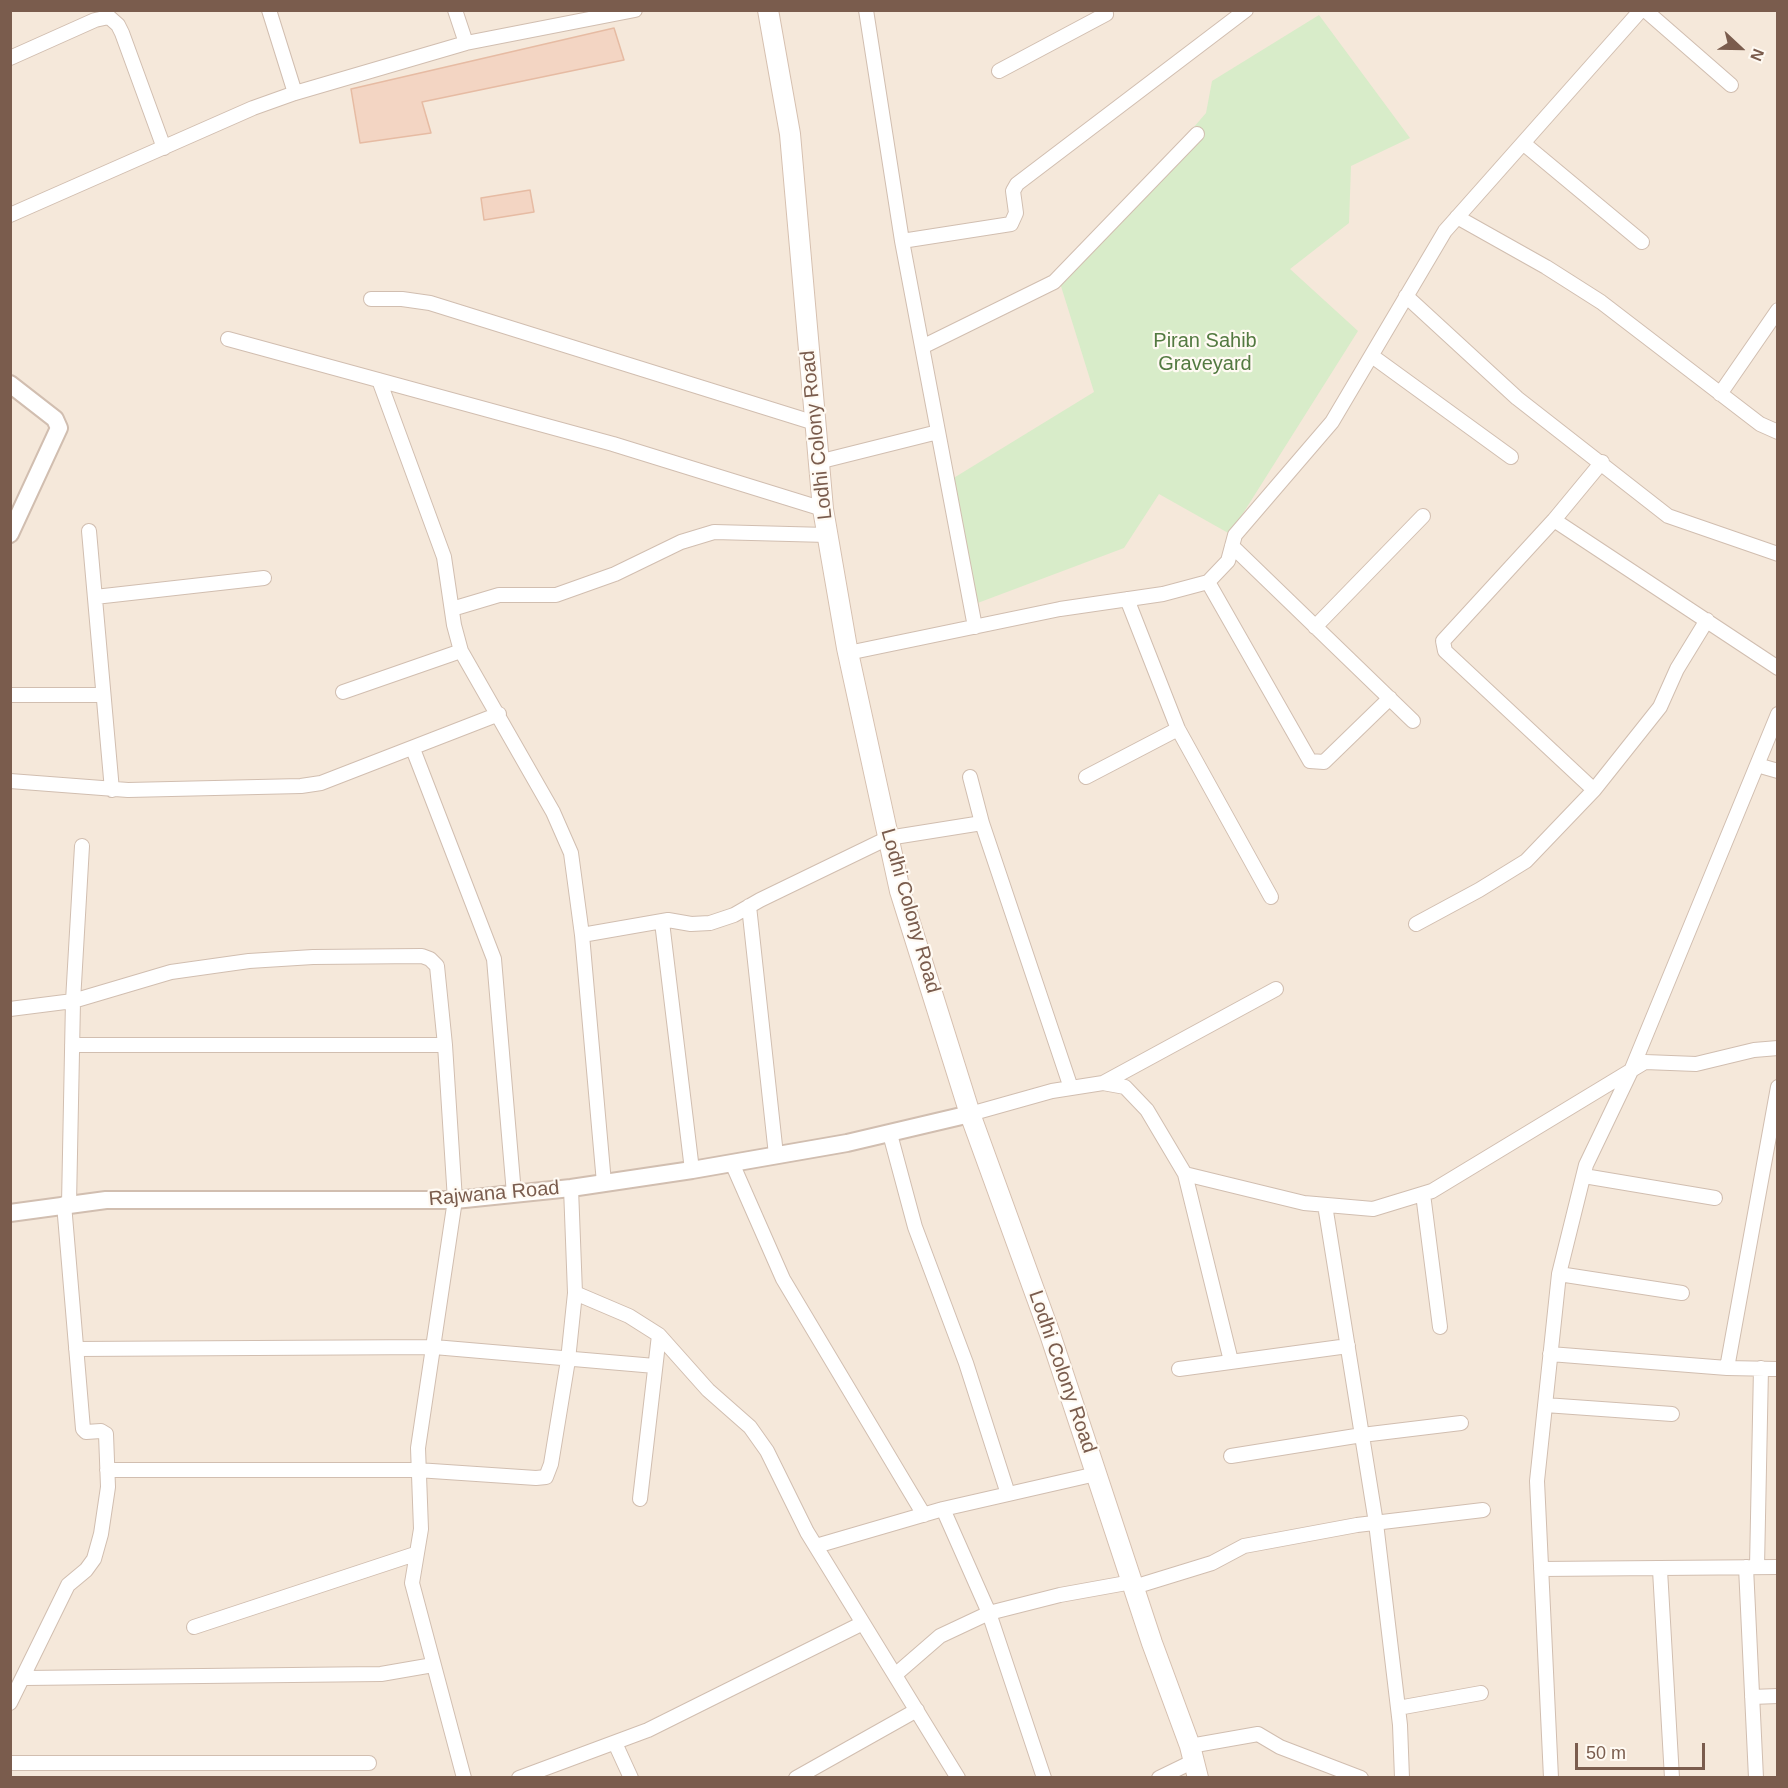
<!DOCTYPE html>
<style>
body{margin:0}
#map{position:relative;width:1788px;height:1788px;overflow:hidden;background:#fdf6ec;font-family:Helvetica,sans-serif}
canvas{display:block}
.frame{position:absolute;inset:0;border:12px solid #7a5c4d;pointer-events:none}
.north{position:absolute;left:1710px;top:18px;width:60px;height:60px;-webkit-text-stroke:4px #fffaf3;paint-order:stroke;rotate:112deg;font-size:16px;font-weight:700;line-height:24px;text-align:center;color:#7a5c4d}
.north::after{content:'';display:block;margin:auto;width:21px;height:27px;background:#7a5c4d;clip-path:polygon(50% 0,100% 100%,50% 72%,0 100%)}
.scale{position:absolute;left:1575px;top:1743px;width:130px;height:27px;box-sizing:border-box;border:3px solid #7a5c4d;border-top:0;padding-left:8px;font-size:18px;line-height:21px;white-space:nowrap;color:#7a5c4d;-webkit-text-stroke:4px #fffaf3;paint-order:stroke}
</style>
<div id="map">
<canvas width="1788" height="1788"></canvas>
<div class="frame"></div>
<div class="north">N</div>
<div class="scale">50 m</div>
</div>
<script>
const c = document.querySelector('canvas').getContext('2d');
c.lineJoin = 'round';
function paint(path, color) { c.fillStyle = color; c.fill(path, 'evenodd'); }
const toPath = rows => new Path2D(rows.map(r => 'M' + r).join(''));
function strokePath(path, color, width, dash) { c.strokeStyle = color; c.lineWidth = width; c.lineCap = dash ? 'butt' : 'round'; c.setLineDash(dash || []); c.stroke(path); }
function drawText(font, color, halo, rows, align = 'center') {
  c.font = font + ' Helvetica,sans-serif'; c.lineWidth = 4.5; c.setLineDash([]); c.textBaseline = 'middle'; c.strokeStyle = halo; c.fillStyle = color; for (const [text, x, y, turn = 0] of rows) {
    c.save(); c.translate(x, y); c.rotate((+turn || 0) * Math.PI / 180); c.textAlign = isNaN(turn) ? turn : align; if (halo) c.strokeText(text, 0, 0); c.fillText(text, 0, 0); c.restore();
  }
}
paint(toPath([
 [11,11,1777,11,1777,1777,11,1777]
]), '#f5e8da');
paint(toPath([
 [1319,15,1410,138,1351,166,1349,223,1290,269,1358,331,1230,534,1159,494,1124,548,975,604,952,479,1094,392,1060,283,1206,113,1212,81]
]), '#d8ecc9');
const building = toPath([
 [614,28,624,60,422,102,431,133,360,143,351,89,614,28],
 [530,190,534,212,484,220,481,198,530,190]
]);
paint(building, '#f3d5c3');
strokePath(building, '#e6bba3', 1.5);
const minor = toPath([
 [269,10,295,93],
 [455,10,466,43],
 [866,10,902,241,975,627],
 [1645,10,1731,85],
 [10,58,95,20,109,17,118,25,122,33,164,148],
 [999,71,1106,14,1105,10],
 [1523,143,1642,242],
 [10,215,253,108,295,93,466,43,635,10],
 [1457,217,1546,267,1601,302,1760,424,1778,432],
 [902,241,1011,224,1016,213,1013,191,1017,184,1246,10],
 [1406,296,1517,398,1668,516,1778,554],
 [371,299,402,299,430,303,815,423],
 [228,339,613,444,823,509],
 [922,347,1054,282,1197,134],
 [1372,356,1511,457],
 [379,380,444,557,454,625,461,651,553,812,571,853,582,935,604,1183],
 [1720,394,1778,310],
 [818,462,938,432],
 [1554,520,1778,668],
 [89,531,112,790],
 [1232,546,1413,721],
 [1208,582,1310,761,1324,762,1390,698],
 [95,597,264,578],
 [1127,599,1178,729,1271,897],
 [452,609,499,595,556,595,615,574,681,542,714,532,827,535],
 [1315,627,1423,516],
 [848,653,1060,609,1163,594,1208,582,1228,561,1235,535,1332,422,1445,231,1641,10],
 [343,692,461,651],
 [10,695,103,695],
 [413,749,494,959,514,1194],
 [1757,765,1778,771],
 [970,777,982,823,1071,1088],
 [1086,777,1178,729],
 [10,781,128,790,301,786,321,783,499,714],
 [1594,790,1445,651,1443,641,1554,520,1602,462],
 [749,906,776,1155],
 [662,922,692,1170],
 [1416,924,1479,890,1526,861,1594,790,1660,707,1677,669,1707,620],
 [582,935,668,920,691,924,710,923,734,915,760,900,888,838,982,823],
 [10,1009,73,1001,171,972,249,961,313,957,422,956,430,959,437,966,445,1045,455,1200,418,1448,421,1529,412,1583,464,1778],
 [72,1045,445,1045],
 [1103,1083,1276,989],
 [970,1114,1052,1091,1103,1083,1125,1087,1147,1110,1185,1174,1304,1203,1373,1209,1432,1191,1645,1062,1696,1064,1754,1050,1778,1048],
 [890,1134,915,1227,966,1363,1008,1494],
 [732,1163,783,1279,924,1515],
 [1185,1174,1231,1361],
 [1584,1176,1715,1198],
 [1423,1194,1440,1327],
 [69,1204,73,1001,82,846],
 [1325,1205,1376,1523,1400,1725,1402,1778],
 [1559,1274,1682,1293],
 [575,1293,629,1316,659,1335,708,1390,750,1427,767,1451,807,1532,958,1778],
 [76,1349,434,1347,655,1366],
 [1550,1354,1727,1368,1778,1369],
 [1727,1368,1778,1087],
 [1179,1369,1348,1346],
 [1545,1405,1672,1414],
 [1231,1456,1362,1435,1461,1423],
 [107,1470,417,1470,536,1478,546,1477,551,1464,568,1360,575,1293,571,1188],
 [640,1499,659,1335],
 [943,1509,989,1613,1044,1778],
 [816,1546,943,1509,1096,1474],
 [1746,1567,1756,1778],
 [1757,1567,1761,1368],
 [1541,1569,1778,1567],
 [1660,1570,1672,1778],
 [1134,1587,1212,1563,1244,1546,1357,1525,1483,1510],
 [194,1627,415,1554],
 [895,1675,940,1636,989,1613,1060,1595,1132,1582],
 [25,1678,381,1674,433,1665],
 [1752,1697,1778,1696],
 [10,1703,68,1585,86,1570,94,1559,101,1534,108,1487,106,1434,101,1431,86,1432,83,1429,64,1204],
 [1398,1708,1481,1693],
 [615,1743,631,1778],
 [1190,1746,1258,1734,1280,1747,1361,1778],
 [10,1763,369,1763],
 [519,1778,648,1730,863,1623],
 [796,1778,917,1710],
 [1159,1778,1194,1761],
 [1551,1778,1537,1481,1559,1274,1586,1165,1631,1071,1778,714]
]);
const tertiary = toPath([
 [10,384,55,419,59,428,10,534],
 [10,1213,106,1200,455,1200,571,1188,692,1170,847,1143,970,1114]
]);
const secondary = toPath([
 [768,10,790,134,823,509,847,648,900,891,970,1114,1050,1334,1152,1643,1190,1746,1198,1778]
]);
strokePath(minor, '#d1beb0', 16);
strokePath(tertiary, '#d1beb0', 20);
strokePath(secondary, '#d6c0b0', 22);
strokePath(minor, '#fff', 14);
strokePath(tertiary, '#fff', 16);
strokePath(secondary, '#fff', 20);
drawText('20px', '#537a41', '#fffaf3', [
 ["Piran Sahib",1205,341],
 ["Graveyard",1205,364]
]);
drawText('20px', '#7a5c4d', '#fffaf3', [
 ["Lodhi Colony Road",817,435,-96],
 ["Lodhi Colony Road",910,911,74],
 ["Rajwana Road",494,1194,-5],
 ["Lodhi Colony Road",1062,1372,71]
]);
</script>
